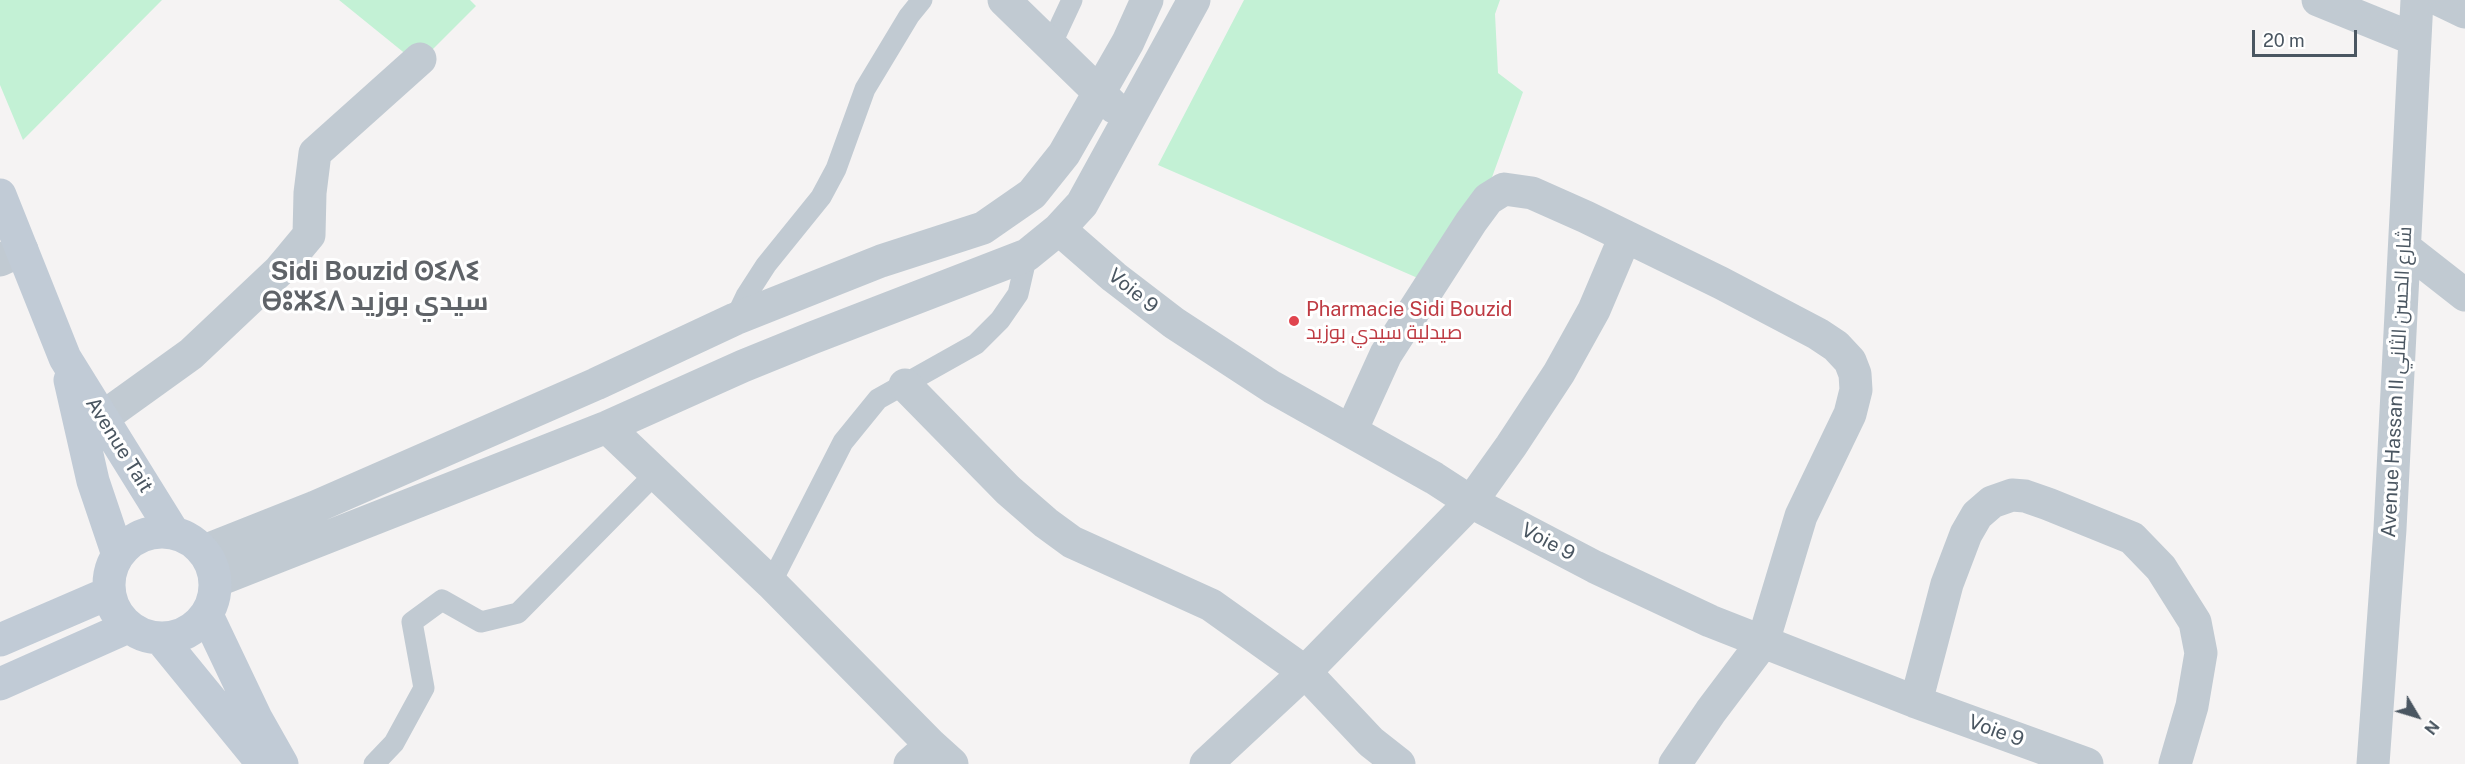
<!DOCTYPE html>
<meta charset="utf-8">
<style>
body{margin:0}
#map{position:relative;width:2465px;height:764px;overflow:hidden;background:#f5f3f3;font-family:"Public Sans",sans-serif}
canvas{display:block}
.north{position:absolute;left:2387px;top:686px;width:60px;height:60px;-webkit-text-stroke:4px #fff;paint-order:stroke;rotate:128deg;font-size:16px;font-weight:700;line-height:24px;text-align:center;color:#4a5661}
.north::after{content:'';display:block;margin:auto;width:21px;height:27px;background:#4a5661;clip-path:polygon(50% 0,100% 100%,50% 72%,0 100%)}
.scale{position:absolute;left:2252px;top:30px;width:105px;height:27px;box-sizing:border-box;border:3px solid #4a5661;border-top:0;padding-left:8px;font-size:18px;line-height:21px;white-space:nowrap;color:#4a5661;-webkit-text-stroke:4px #fff;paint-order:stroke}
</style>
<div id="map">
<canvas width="2465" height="764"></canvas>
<div class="north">N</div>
<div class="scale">20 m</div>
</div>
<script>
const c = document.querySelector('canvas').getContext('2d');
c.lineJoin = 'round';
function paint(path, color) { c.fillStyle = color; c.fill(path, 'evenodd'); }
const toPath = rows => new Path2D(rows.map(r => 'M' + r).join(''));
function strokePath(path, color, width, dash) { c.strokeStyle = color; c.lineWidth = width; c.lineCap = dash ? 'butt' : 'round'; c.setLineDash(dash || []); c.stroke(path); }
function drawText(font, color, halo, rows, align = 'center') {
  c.font = font + ' "Public Sans",Cairo,"Noto Sans Tifinagh",sans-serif'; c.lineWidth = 6; c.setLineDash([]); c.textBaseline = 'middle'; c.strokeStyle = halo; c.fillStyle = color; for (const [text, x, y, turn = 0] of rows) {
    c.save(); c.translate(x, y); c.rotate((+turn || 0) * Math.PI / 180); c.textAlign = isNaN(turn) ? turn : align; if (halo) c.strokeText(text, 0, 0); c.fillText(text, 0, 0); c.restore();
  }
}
paint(toPath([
 [0,0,162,0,23,140,0,85],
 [339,0,470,0,476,6,418,64],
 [1244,0,1500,0,1495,14,1498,73,1523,92,1491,180,1420,279,1158,165]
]), '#c3f1d5');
strokePath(toPath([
 [1051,45,1072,0],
 [735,319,746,296,766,265,821,197,836,169,865,89,909,16,922,0],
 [771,583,843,442,878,399,976,344,1000,320,1018,294,1027,255],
 [374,764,394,743,424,688,412,622,442,600,481,622,518,613,656,473]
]), '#c1cad2', 21);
strokePath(toPath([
 [1004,0,1114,107],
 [2318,0,2414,39],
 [2440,0,2465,12],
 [1059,229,1114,277,1174,323,1272,387,1434,478,1471,502,1595,567,1710,621,1916,702,2087,764],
 [2405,248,2465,295],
 [0,260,22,250],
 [905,385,1008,490,1046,523,1072,542,1211,605,1305,672,1371,742,1399,764],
 [102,418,191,354,279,271,309,235,310,193,315,153,420,59],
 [607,427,771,583,931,745,952,764],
 [1351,431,1386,354,1471,222,1488,199,1504,189,1532,193,1586,217,1721,283,1818,334,1836,346,1850,361,1855,374,1856,390,1850,414,1801,516,1763,642,1711,711,1675,764],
 [204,551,315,507,596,384,735,319,881,261,983,228,1032,194,1064,154,1128,42,1147,0],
 [216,581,607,427,743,366,812,338,1027,255,1059,229,1082,204,1194,0],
 [1916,702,1947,584,1966,534,1977,515,1992,502,2012,495,2025,496,2048,504,2132,538,2161,568,2195,622,2201,653,2192,706,2175,764],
 [910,764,931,745],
 [1206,764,1305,672,1471,502,1511,446,1559,373,1594,310,1625,237],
 [2373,764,2390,529,2417,0]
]), '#c1cad2', 33);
strokePath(toPath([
 [0,195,65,358,173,532],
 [70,380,93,481,118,555],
 '109 585a53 53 0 1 1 106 0a53 53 0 1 1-106 0Z',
 [207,615,256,718,282,764],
 [161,639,263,764],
 [0,640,109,593],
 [0,684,128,627]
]), '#c1cbd6', 33);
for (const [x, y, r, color] of [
 [1294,321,6,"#e0444e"]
]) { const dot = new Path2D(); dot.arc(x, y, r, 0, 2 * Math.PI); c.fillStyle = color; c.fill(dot); strokePath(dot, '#fff', 2); }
drawText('20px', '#4a5661', '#fff', [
 ["Voie 9",1133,291,39],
 ["Avenue Hassan II شارع الحسن الثاني",2397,382,-87],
 ["Avenue Tait",119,445,58],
 ["Voie 9",1548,542,28],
 ["Voie 9",1996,731,20]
]);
drawText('20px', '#be3a42', '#fff', [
 ["Pharmacie Sidi Bouzid",1306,310],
 ["صيدلية سيدي بوزيد",1306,333]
], 'left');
drawText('bold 26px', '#5f6368', '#fff', [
 ["Sidi Bouzid ⵙⵉⴷⵉ",375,272],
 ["ⴱⵓⵣⵉⴷ سيدي بوزيد",375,302]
]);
</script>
